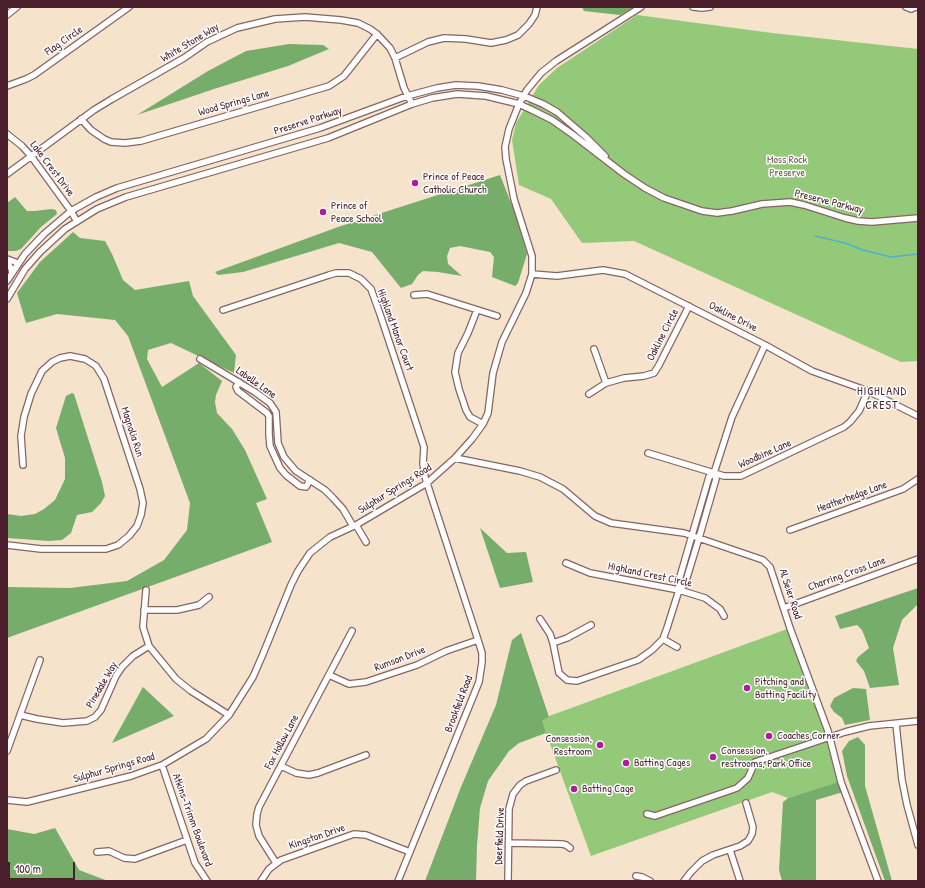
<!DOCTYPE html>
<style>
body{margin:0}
#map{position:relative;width:925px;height:888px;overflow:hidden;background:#f6e3cc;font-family:"Patrick Hand",sans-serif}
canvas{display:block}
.frame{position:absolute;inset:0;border:8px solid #4a1f2b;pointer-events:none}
.scale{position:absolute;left:8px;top:862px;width:67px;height:18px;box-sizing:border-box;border:2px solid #4a1f2b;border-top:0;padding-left:5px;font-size:12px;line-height:14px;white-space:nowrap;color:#4a1f2b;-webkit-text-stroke:3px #fff;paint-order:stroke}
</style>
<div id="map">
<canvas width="925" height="888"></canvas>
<div class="frame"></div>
<div class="scale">100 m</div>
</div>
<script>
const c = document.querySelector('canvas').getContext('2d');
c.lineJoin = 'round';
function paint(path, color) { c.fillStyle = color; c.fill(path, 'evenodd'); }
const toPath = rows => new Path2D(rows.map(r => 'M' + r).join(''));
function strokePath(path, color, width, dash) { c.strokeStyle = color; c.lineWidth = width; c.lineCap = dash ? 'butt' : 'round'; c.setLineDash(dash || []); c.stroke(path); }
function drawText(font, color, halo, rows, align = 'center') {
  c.font = font + ' "Patrick Hand",sans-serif'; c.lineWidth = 3; c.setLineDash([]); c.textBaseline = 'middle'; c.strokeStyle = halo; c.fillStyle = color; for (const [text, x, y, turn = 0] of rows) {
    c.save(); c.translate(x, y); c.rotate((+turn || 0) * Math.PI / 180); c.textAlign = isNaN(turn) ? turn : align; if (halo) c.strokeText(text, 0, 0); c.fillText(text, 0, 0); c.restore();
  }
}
paint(toPath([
 [637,15,772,33,918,49,918,361,901,362,634,241,582,243,551,199,519,185,512,140,516,123,539,85,557,68],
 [790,628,841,782,788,798,772,792,591,856,541,719]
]), '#94c97a');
paint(toPath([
 [582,7,634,7,620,15,584,11],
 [289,44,323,45,329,49,288,66,214,89,137,115,208,71,246,51],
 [500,175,517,218,527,254,518,283,515,286,492,277,494,257,490,252,460,246,450,248,447,256,448,264,462,276,438,272,423,271,418,275,412,284,401,288,372,252,339,243,243,272,218,275,215,272,338,227],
 [15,197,27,211,35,211,51,209,56,210,57,214,41,227,21,249,16,251,7,251,7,203],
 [73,232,80,238,105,241,112,254,123,280,135,290,189,281,193,296,236,355,234,373,171,343,148,350,147,359,162,387,199,363,222,381,216,395,215,402,217,413,232,429,245,450,267,499,256,503,272,542,7,638,7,587,70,588,127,581,164,560,187,530,190,503,128,336,115,320,57,314,26,323,17,293,40,262],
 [72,393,74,394,102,482,105,496,101,503,92,512,77,515,71,533,62,540,49,541,7,538,7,514,21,516,35,514,44,509,55,500,65,479,65,458,56,428,66,396],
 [480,528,507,553,526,552,533,582,500,588],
 [918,588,918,604,902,620,893,648,899,685,870,688,864,671,856,661,858,657,869,648,862,630,857,625,840,629,835,616],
 [521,633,549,717,542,720,546,733,519,743,509,751,488,781,480,808,477,846,476,881,425,881,461,787,496,705,512,640],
 [143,687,174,716,112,743],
 [853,688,866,689,870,720,845,725,842,718,834,712,830,706,834,698],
 [858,737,865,745,865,786,892,881,885,881,847,776,842,751,849,741],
 [839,782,843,792,816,800,816,881,782,881,779,870,783,802,788,798],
 [55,828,79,870,108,881,7,881,7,829,34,834]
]), '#77ad6a');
strokePath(toPath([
 [815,236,845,243,863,250,891,257,918,254]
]), '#4cb2ca', 1.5);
const minor = toPath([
 [693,7,702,8,710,7],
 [906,7,911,9,916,7],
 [7,15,17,7],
 [395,58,428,42,444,38,466,39,491,43,506,40,518,35,529,24,535,15,537,7],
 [7,86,26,79,34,75,129,7],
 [81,119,91,130,104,139,111,142,125,143,141,141,329,86,344,76,377,34],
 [7,134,22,146,31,156,71,211,76,220],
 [7,174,94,110,112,99,184,58,207,42,237,28,275,19,305,17,341,20,358,23,370,29,377,34,390,48,395,58,404,88,412,104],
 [7,259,15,262,18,264],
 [7,263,11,268,12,273],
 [532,274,557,276,603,270,625,274,765,345,812,371,868,391,918,416],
 [7,281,25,254,44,234,71,211,96,197,117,188,320,128,407,96,437,88,456,85,478,86,502,90,524,96,543,104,557,112,586,137,605,156],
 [414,295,427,294,497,316],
 [7,299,25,269,40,252,65,229,97,209,126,197,328,138,412,104,432,98,457,94,486,96,519,104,532,110,552,120,572,134,624,174,645,188,664,198,702,211,717,213,732,211,762,204,790,202,804,205,845,218,858,221,872,222,918,218],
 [223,310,329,275,336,273,349,273,361,279,371,289,380,314,422,441,424,447,423,464,425,477,478,640,482,653,482,662,479,682,398,881],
 [477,310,468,333,458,353,455,372,459,389,466,410,470,417,483,424],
 [594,349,606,383],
 [200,359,255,392,270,403,276,412,278,443,284,457,296,471,325,490,333,498,343,509,353,526],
 [239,382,236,387,238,391,267,413,269,416,269,434,270,446,280,468,286,475,300,486,306,487,310,480],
 [589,394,606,383,624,378,644,376,654,373,659,365,689,306],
 [648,453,724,476,741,476,844,427,850,422,859,411,868,391],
 [455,458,520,471,540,477,563,489,595,516,611,523,684,533,763,560,770,567,790,628,828,731,841,782,878,881],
 [714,473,716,479,699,538,685,584,679,590,679,580,709,477,714,473,732,417,765,345],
 [356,525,366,542],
 [790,530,903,489,918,479],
 [7,545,41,549,106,549,118,545,129,536,137,526,141,515,143,503,140,489,104,379,96,366,85,359,70,356,60,358,52,362,42,371,31,394,24,417,21,436,23,465],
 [566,563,590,573,679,590,705,598,720,609,724,616],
 [146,590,143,627,149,646,176,679,191,691,229,715],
 [784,608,918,559],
 [144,610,177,610,199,605,209,597],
 [540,619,550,634,553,643,559,673,567,680,577,681,638,660,652,650,663,639,667,628,679,590],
 [663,639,677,647],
 [553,643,567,638,591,625],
 [329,675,349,684,366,682,417,665,446,651,478,640],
 [20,715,37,719,63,723,87,721,95,717,101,710,116,676,122,667,133,656,149,646],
 [896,724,902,780,907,805,918,845],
 [7,751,40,660],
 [162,765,195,863,207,881],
 [281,766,296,773,309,775,318,773,366,755],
 [7,800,27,802,131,776,162,765,206,739,229,715,253,677,263,654,291,585,298,571,310,553,330,537,356,525,427,483,455,458,472,439,483,424,488,413,493,373,502,342,526,293,532,274,532,256,514,199,506,159,505,147,509,129,519,104,527,90,541,73,556,61,641,7],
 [647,814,655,816,737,788,748,778,755,762,845,732,869,726,918,721],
 [509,843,562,844,566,845,570,848],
 [730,850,740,881],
 [97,852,109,851,124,858,135,859,187,840],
 [276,863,259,836,256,825,257,814,259,807,352,631],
 [636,876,642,877,650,881],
 [261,881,269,869,281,860,354,834,366,835,410,852],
 [508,881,509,809,513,794,520,785,526,781,556,770],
 [684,881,691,872,702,861,713,855,740,846,748,841,752,834,753,827,746,803]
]);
strokePath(minor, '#866463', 8);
strokePath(minor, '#fff', 5.5);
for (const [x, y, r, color] of [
 [415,183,4,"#b5179e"],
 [323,212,4,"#b5179e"],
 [747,688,4,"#b5179e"],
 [769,736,4,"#b5179e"],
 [600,745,4,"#b5179e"],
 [713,757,4,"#b5179e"],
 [626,763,4,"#b5179e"],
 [574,789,4,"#b5179e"]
]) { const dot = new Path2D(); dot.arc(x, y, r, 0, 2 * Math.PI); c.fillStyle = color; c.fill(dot); strokePath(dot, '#fff', 1.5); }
drawText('11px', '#4a1f2b', '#fff', [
 ["Flag Circle",64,41,-35],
 ["White Stone Way",190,43,-31],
 ["Wood Springs Lane",234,103,-16],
 ["Preserve Parkway",308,121,-18],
 ["Lake Crest Drive",52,169,53],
 ["Preserve Parkway",829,202,14],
 ["Oakline Drive",733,317,27],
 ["Highland Manor Court",395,330,70],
 ["Oakline Circle",663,335,-63],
 ["Labelle Lane",256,383,35],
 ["Magnolia Run",132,432,72],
 ["Woodbine Lane",765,454,-24],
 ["Sulphur Springs Road",395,489,-32],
 ["Heatherhedge Lane",852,497,-20],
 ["Charring Cross Lane",847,574,-20],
 ["Highland Crest Circle",650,575,12],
 ["Al Seier Road",790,594,72],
 ["Rumson Drive",400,659,-21],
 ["Pinedale Way",102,685,-60],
 ["Brookfield Road",459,704,-69],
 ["Fox Hollow Lane",282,742,-62],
 ["Sulphur Springs Road",114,768,-16],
 ["Atkins-Trimm Boulevard",192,820,70],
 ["Deerfield Drive",500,836,-88],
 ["Kingston Drive",317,837,-19]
]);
drawText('11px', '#645a47', '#fff', [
 ["Moss Rock",787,160],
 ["Preserve",787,173]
]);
drawText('11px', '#4a1f2b', '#fff', [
 ["Prince of Peace",423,177],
 ["Catholic Church",423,190],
 ["Prince of",331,206],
 ["Peace School",331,219],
 ["Pitching and",755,682],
 ["Batting Facility",755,695],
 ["Coaches Corner",777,736],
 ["Consession,",592,739,"right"],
 ["Restroom",592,752,"right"],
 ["Consession,",721,751],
 ["restrooms, Park Office",721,764],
 ["Batting Cages",634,763],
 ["Batting Cage",582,789]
], 'left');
c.letterSpacing = '1px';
drawText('12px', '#4a1f2b', '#fff', [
 ["HIGHLAND",882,392],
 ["CREST",882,406]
]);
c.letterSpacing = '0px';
</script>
